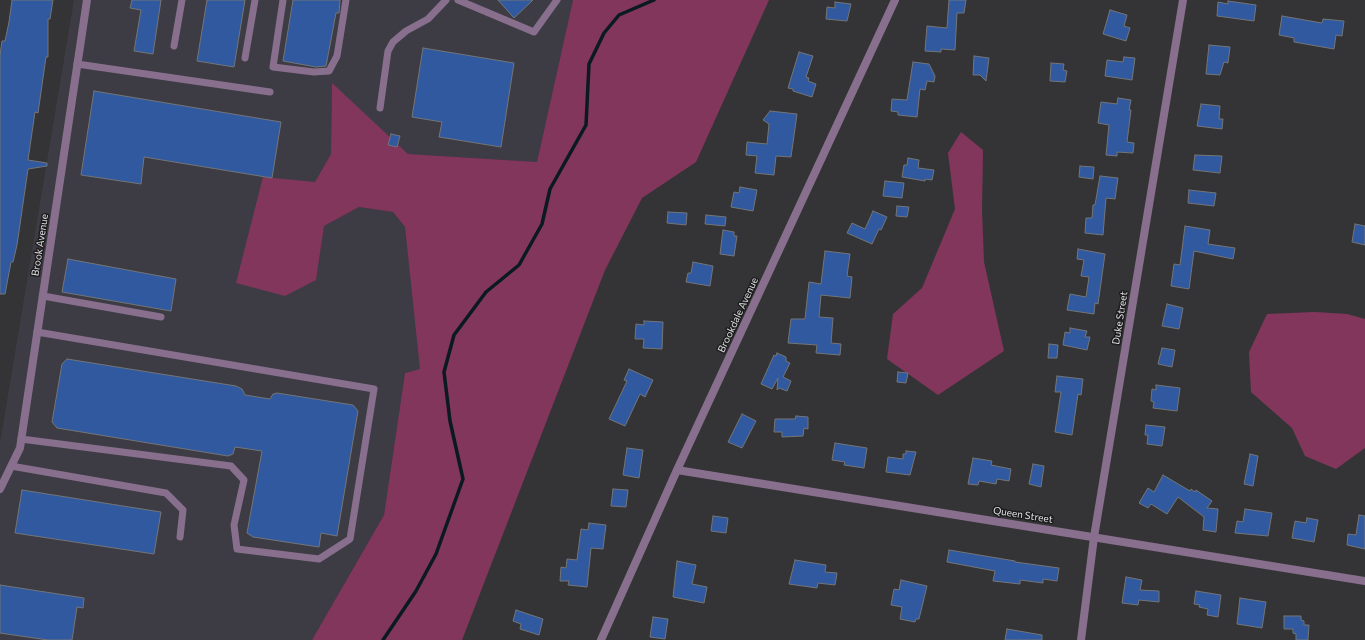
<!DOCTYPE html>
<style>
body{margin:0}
canvas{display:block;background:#343436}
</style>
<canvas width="1365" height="640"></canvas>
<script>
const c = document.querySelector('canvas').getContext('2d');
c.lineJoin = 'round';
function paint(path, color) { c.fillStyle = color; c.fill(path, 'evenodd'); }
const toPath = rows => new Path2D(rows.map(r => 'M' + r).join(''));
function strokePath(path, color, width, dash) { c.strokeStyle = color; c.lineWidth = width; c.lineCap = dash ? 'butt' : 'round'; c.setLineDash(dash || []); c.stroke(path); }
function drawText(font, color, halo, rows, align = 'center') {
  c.font = font + ' Commissioner,sans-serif'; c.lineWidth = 3; c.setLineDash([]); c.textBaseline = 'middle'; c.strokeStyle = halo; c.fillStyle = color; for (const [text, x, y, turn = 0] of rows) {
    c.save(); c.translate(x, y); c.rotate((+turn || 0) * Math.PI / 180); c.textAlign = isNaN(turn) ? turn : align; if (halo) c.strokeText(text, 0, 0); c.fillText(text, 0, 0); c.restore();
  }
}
paint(toPath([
 [74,0,573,0,537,162,408,154,332,84,331,154,315,182,316,280,324,226,359,207,393,212,405,227,421,369,405,373,384,515,312,640,0,640,0,443]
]), '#3d3c44');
paint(toPath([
 [573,0,769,0,696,162,642,198,605,270,462,640,312,640,384,515,405,373,420,369,405,227,393,212,359,207,324,226,316,280,285,296,236,283,263,177,315,182,331,154,332,83,408,154,537,162],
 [961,132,983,150,982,210,984,262,1004,351,938,395,887,359,893,314,922,288,955,209,948,153],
 [1315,312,1347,314,1365,319,1365,448,1336,469,1305,456,1292,428,1251,392,1249,352,1267,314]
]), '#82365c');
strokePath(toPath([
 [383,640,416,591,436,554,463,479,450,421,444,372,454,335,486,292,519,265,542,224,550,189,586,125,589,64,604,33,619,15,654,0]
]), '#0b1a21', 3.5);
const building = toPath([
 [12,0,53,0,50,19,48,19,48,57,46,57,38,113,35,112,28,160,47,163,47,166,28,169,17,245,13,262,11,262,5,294,0,294,0,55,2,41,5,41,9,22,12,0],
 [132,0,161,0,153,54,134,51,141,10,130,8,132,0],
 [207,0,245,0,234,67,197,61,207,0],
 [293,0,340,0,339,13,336,13,326,66,316,67,283,61,293,0],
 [498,0,533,0,514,18,498,0],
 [949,0,966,0,964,13,957,13,955,50,941,49,941,52,925,51,927,26,947,28,949,0],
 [1228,1,1256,5,1254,21,1217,16,1218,2,1228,4,1228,1],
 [835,2,851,4,847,21,826,19,827,7,835,8,835,2],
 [1110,10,1127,15,1124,26,1130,28,1126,41,1103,34,1110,10],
 [1282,16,1322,23,1323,19,1344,21,1342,36,1336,35,1334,49,1294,42,1294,38,1279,35,1282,16],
 [1209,45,1230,47,1228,63,1224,62,1220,75,1206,74,1209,45],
 [423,48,514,63,501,147,439,137,442,122,412,117,423,48],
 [799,52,813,56,806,77,809,78,808,81,816,84,812,97,793,91,793,89,788,88,799,52],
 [974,56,989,58,986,81,980,75,973,75,974,56],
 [1124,57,1135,58,1132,80,1105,76,1107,60,1123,62,1124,57],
 [913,62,929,64,935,76,934,82,927,81,925,90,920,89,917,117,898,115,898,112,891,111,892,99,907,100,913,62],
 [1051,63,1064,64,1063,70,1067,71,1065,82,1050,81,1051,63],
 [94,91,281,122,272,178,144,157,141,184,81,175,94,91],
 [1118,98,1131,100,1129,110,1131,110,1127,142,1134,143,1133,153,1117,152,1117,156,1106,155,1109,125,1098,123,1101,102,1117,104,1118,98],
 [1201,104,1220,106,1219,119,1223,119,1222,129,1197,126,1201,104],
 [770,111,797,114,791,157,776,156,774,175,755,173,757,156,746,155,747,142,767,144,769,124,763,120,770,111],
 [391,134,400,136,397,147,388,145,391,134],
 [1195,155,1222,156,1220,173,1193,170,1195,155],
 [908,158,919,160,918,168,934,170,932,180,925,179,925,181,902,177,904,165,907,165,908,158],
 [1080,166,1094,167,1093,179,1079,177,1080,166],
 [1100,176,1118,178,1115,199,1106,198,1103,235,1085,233,1086,218,1092,218,1093,205,1095,205,1100,176],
 [885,181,904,183,902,198,883,196,885,181],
 [740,187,757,190,753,211,731,207,734,192,739,193,740,187],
 [1189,190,1216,193,1214,206,1188,203,1189,190],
 [897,206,909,207,907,217,896,216,897,206],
 [873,211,887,217,881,230,879,229,872,244,847,233,852,223,865,229,873,211],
 [668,212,687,213,686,225,667,223,668,212],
 [706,215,726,217,725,226,705,224,706,215],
 [1355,224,1365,226,1365,245,1352,242,1355,224],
 [1185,226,1210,230,1208,244,1235,248,1233,259,1194,251,1189,289,1171,286,1174,264,1180,265,1185,226],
 [723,230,734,232,734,236,737,236,734,256,720,254,723,230],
 [1078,249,1105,254,1098,304,1095,303,1094,314,1067,310,1070,294,1086,297,1089,277,1081,276,1084,260,1077,259,1078,249],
 [825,251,850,254,847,276,852,277,850,298,821,295,819,317,833,318,831,343,841,344,840,355,816,353,817,345,788,343,791,319,805,319,809,282,821,284,825,251],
 [68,259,176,279,171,311,62,292,68,259],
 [693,262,713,266,710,286,686,282,688,273,691,273,693,262],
 [1167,304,1183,308,1179,329,1162,326,1167,304],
 [644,321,663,322,662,349,643,348,644,339,635,339,636,324,644,325,644,321],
 [1070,328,1087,331,1085,337,1090,337,1087,350,1063,345,1065,332,1070,333,1070,328],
 [1049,344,1058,345,1057,358,1048,358,1049,344],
 [1162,348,1175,350,1172,367,1158,364,1162,348],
 [777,353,786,357,786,361,790,363,783,377,791,381,787,391,779,388,777,390,778,378,772,389,761,384,774,355,776,356,777,353],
 [67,359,236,386,242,389,245,395,270,399,273,394,277,393,353,405,358,411,337,536,321,533,319,547,253,537,247,533,262,451,235,447,233,454,228,456,57,428,52,422,62,364,67,359],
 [629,369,653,380,645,397,640,394,625,426,609,419,627,381,624,380,629,369],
 [898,372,908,373,906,383,897,382,898,372],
 [1057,376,1083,379,1081,395,1078,394,1072,435,1055,432,1061,392,1055,392,1057,376],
 [1156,385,1180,388,1177,411,1153,408,1154,402,1151,401,1152,389,1156,390,1156,385],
 [742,414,756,421,742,448,728,442,742,414],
 [796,416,808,417,808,429,804,428,803,436,782,437,782,432,774,432,775,419,795,419,796,416],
 [1146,425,1165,427,1162,446,1147,444,1148,435,1145,435,1146,425],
 [835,443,867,448,864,468,844,465,845,462,832,460,835,443],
 [627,448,643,450,639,478,623,475,627,448],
 [906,451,916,452,910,475,886,472,888,457,903,459,903,454,906,454,906,451],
 [1250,454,1258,456,1253,486,1244,484,1250,454],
 [973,458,992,461,991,465,1011,469,1009,481,997,479,996,484,979,481,978,485,968,484,973,458],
 [1033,464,1044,466,1041,487,1029,484,1033,464],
 [1163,475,1190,491,1191,489,1195,492,1196,490,1212,501,1207,508,1218,509,1216,532,1203,530,1204,517,1178,497,1167,514,1151,504,1148,508,1139,503,1148,488,1154,492,1163,475],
 [613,489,628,490,626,507,611,506,613,489],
 [22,490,161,512,154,554,15,533,22,490],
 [1245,509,1272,513,1268,536,1235,533,1237,521,1243,522,1245,509],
 [1359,515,1365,516,1365,549,1347,545,1348,534,1356,535,1359,515],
 [713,516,728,518,726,533,711,531,713,516],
 [1307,518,1318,520,1314,542,1292,538,1295,521,1306,523,1307,518],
 [589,523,606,525,603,549,591,548,587,587,568,585,569,581,560,581,561,567,566,568,567,559,577,560,581,529,588,530,589,523],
 [949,550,1015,561,1015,562,1059,568,1057,581,1043,579,1043,583,1020,580,1020,584,993,581,995,571,947,562,949,550],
 [795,560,826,565,825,572,837,573,835,585,818,583,817,588,789,584,795,560],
 [677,561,696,565,692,584,707,587,704,603,673,597,677,561],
 [1126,577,1142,580,1140,590,1159,591,1159,602,1139,600,1138,605,1122,603,1126,577],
 [901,580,927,586,919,619,916,619,915,622,900,619,902,607,891,605,894,589,899,590,901,580],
 [0,585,84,598,83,608,77,607,72,640,48,640,0,633,0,585],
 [1196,591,1221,595,1218,617,1207,615,1208,609,1199,607,1200,605,1194,604,1196,591],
 [1240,598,1266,602,1262,628,1237,624,1240,598],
 [516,610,543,619,539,635,520,629,521,624,513,621,516,610],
 [1284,616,1301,616,1301,620,1304,621,1304,625,1309,625,1308,640,1296,640,1296,634,1293,633,1293,629,1284,629,1284,616],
 [653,617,668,619,665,639,650,637,653,617],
 [1007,629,1042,635,1042,640,1005,640,1007,629]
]);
paint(building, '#3159a0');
strokePath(building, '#737577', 1);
strokePath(toPath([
 [283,0,273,67,314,72,329,71,337,56,346,0],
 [458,0,534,32,557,0],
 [174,46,182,0],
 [245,58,255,0],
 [77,64,270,92],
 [380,108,388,51,393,42,406,31,428,19,446,0],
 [43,296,161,317],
 [21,439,231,466,244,480,234,525,237,549,319,559,350,539,374,389,37,332],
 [11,466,166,493,183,510,180,537]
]), '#896f8e', 7);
strokePath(toPath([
 [677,470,1365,581],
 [0,489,20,448,87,0],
 [601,640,677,470,895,0],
 [1081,640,1094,537,1183,0]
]), '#896f8e', 8);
drawText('10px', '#e0e0e2', '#1c1b1d', [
 ["Brook Avenue",40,245,-81],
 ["Brookdale Avenue",738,315,-65],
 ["Duke Street",1120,318,-81],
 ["Queen Street",1023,515,9]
]);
</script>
